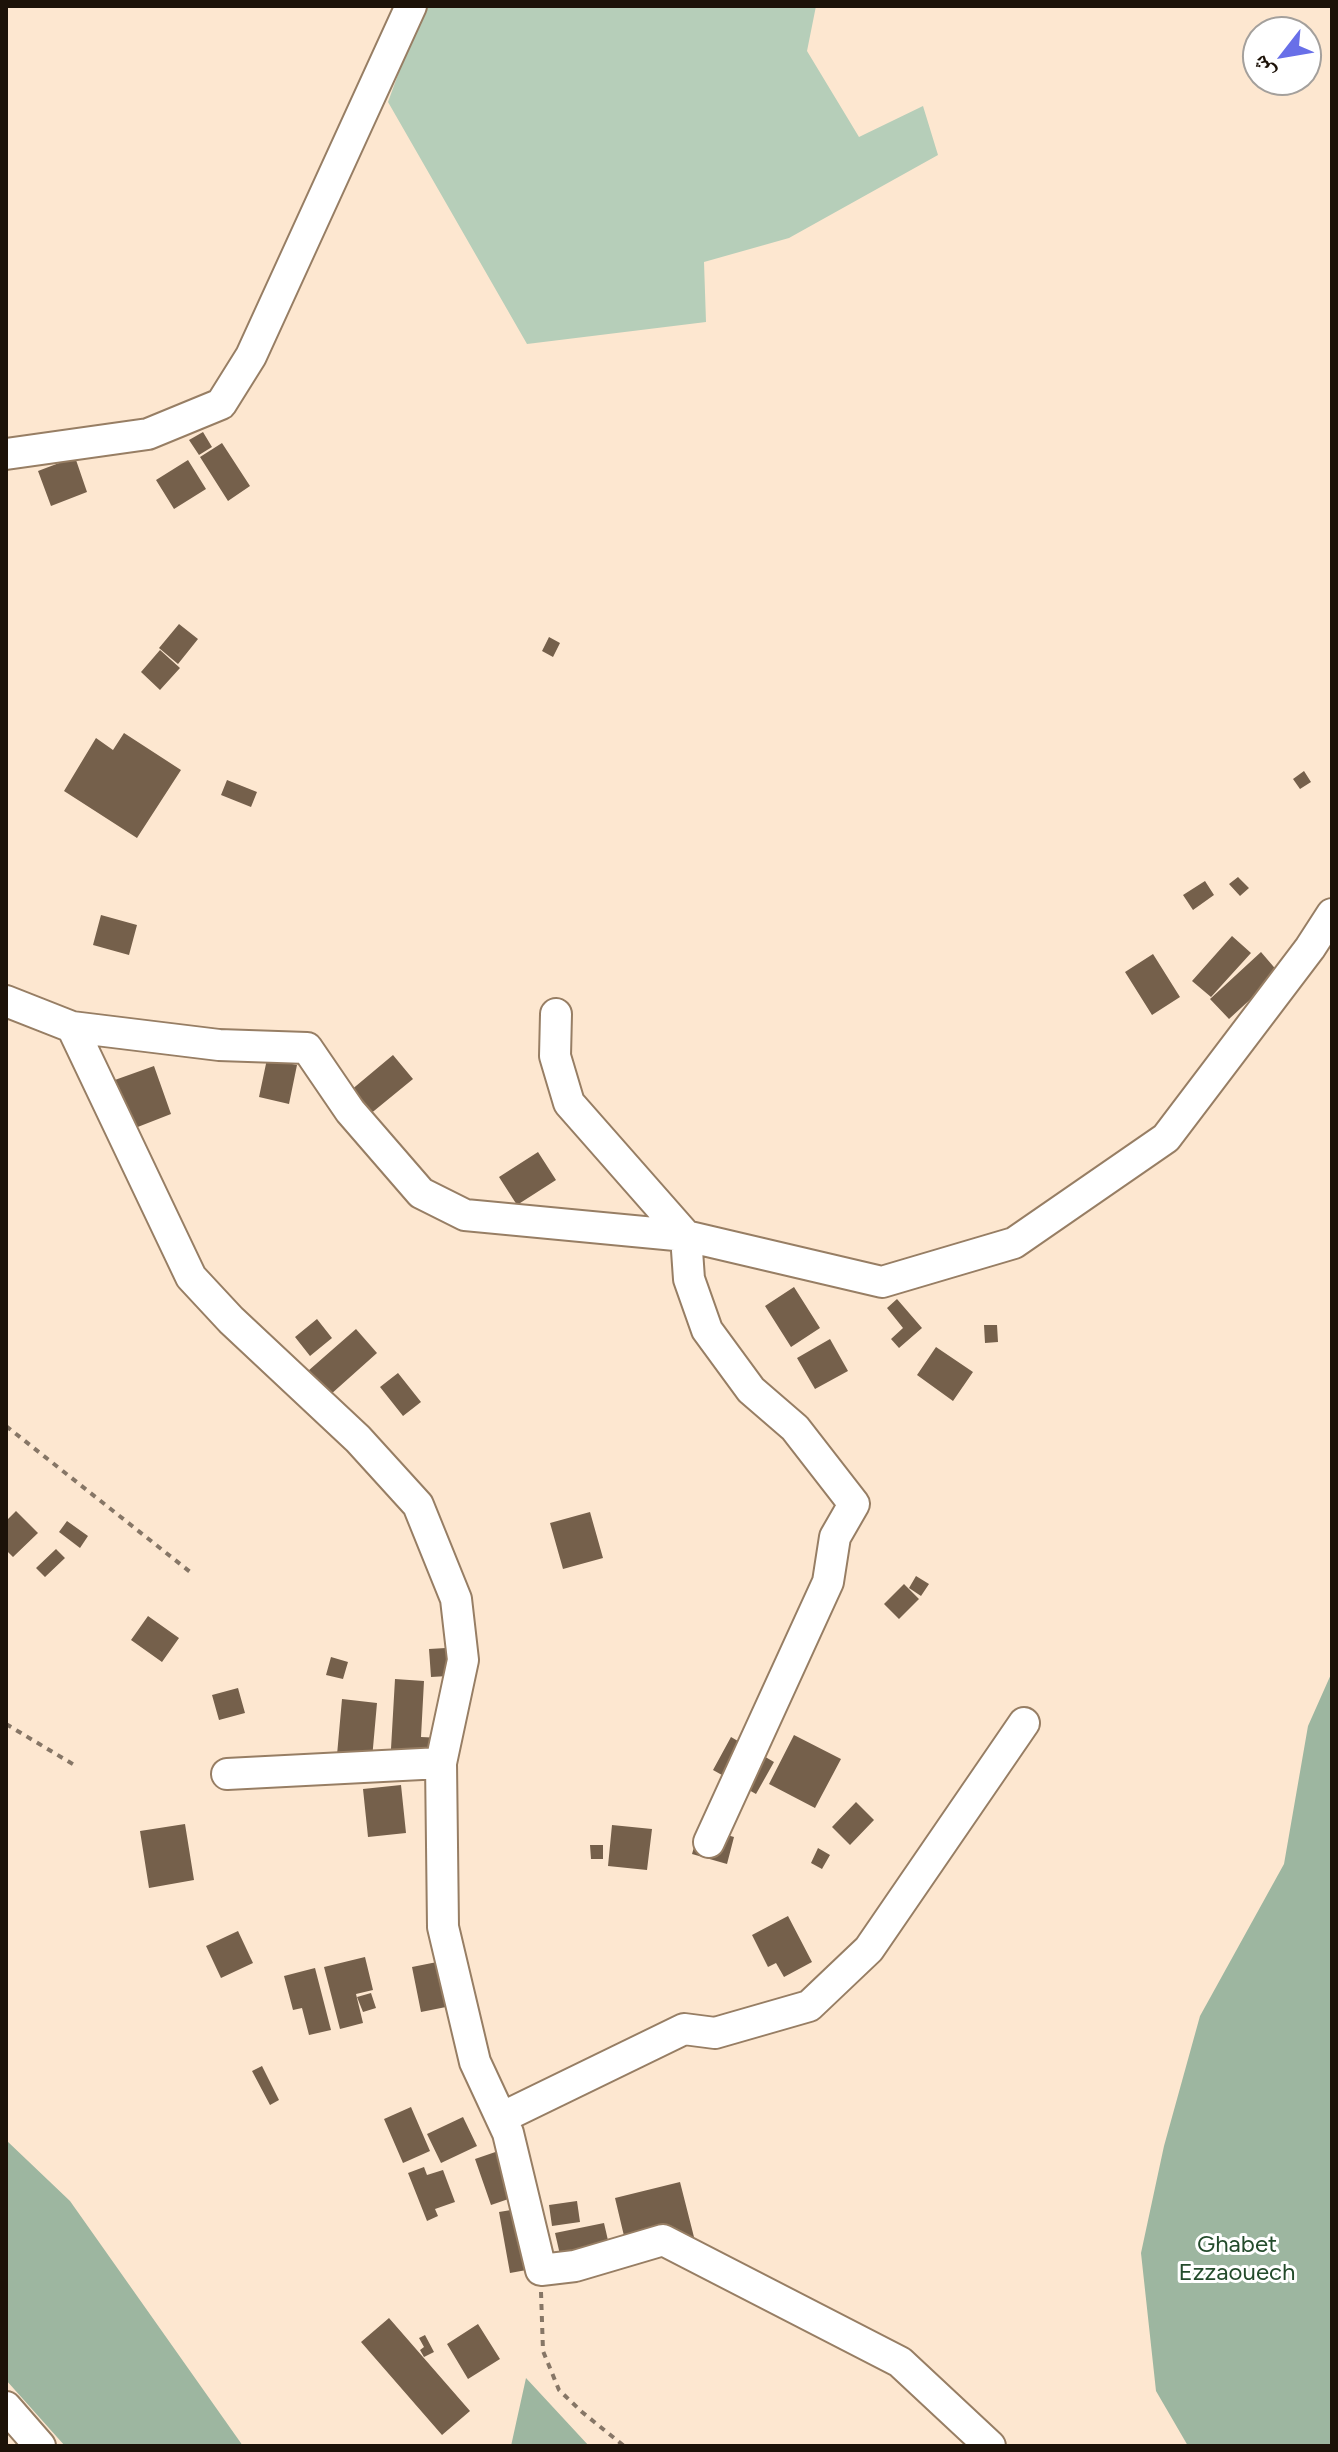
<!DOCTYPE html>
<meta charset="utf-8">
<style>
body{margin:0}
#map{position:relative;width:1338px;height:2452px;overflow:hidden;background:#fde7d0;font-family:Figtree,"Noto Naskh Arabic",sans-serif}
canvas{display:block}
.frame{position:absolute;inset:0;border:8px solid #1c1208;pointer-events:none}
.north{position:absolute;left:1242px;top:16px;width:80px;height:80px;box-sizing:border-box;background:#fff;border:2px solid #a4a09c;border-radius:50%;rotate:239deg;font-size:22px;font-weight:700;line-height:32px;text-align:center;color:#1c1208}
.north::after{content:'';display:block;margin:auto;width:28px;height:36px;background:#686fe8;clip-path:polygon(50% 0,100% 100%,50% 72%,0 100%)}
</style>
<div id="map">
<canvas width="1338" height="2452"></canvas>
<div class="frame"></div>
<div class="north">ش</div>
</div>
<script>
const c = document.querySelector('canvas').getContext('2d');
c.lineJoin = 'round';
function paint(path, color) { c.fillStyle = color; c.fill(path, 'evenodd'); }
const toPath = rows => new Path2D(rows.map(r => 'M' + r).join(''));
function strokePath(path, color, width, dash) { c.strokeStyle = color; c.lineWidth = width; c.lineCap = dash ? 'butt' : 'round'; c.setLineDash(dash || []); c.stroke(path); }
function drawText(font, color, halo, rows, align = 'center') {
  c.font = font + ' Figtree,sans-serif'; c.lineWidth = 6; c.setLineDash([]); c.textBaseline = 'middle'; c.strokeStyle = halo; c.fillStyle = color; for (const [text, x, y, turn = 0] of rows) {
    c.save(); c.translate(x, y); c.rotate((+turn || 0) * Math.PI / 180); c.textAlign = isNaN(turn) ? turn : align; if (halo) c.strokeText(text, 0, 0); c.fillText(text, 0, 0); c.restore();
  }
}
paint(toPath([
 [423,6,816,6,807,51,859,137,923,106,938,155,789,238,704,262,706,322,527,344,388,102]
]), '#b6ceb9');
paint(toPath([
 [1332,1672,1332,2446,1188,2446,1156,2391,1141,2253,1164,2146,1200,2016,1284,1864,1308,1726],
 [6,2140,70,2201,243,2446,65,2446,6,2380],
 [526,2378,589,2446,511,2446]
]), '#9db6a0');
paint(toPath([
 [203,432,212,447,199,455,189,440],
 [222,443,250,486,228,501,200,457],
 [75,457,87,492,51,506,38,471],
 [188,460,206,489,174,509,156,480],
 [179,624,198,639,178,664,159,648],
 [549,637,560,643,553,657,542,651],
 [160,650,180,668,160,690,141,672],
 [124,733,181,770,137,838,64,791,96,738,113,750],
 [1304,771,1311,782,1300,789,1293,779],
 [227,780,257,792,251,807,221,795],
 [1238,877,1249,888,1240,896,1229,884],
 [1205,881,1214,895,1193,910,1183,895],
 [101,915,137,925,129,955,93,945],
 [1232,936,1251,953,1211,997,1192,981],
 [1261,952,1279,973,1229,1019,1210,999],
 [1153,954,1180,997,1152,1015,1125,972],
 [393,1055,413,1079,369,1115,350,1091],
 [267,1059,297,1065,289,1104,259,1097],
 [154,1066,171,1114,130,1130,112,1081],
 [538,1152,556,1180,517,1205,499,1177],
 [794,1287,820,1328,791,1347,765,1306],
 [897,1299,922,1328,899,1348,891,1339,903,1328,887,1308],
 [317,1319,332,1338,310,1356,295,1337],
 [984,1325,997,1325,998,1342,985,1343],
 [356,1329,377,1353,330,1395,308,1371],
 [830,1339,848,1371,815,1389,797,1358],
 [936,1347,973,1372,953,1401,917,1375],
 [398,1373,421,1402,403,1416,380,1387],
 [16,1511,38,1533,13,1557,6,1550,6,1521],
 [590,1512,603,1558,563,1569,550,1523],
 [67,1521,88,1536,80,1548,59,1532],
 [56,1549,65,1558,45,1577,36,1568],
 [916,1576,929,1584,921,1596,909,1588],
 [904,1584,919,1599,899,1619,884,1604],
 [148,1616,179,1638,162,1662,131,1640],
 [463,1647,465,1675,431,1677,429,1649],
 [331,1657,348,1662,343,1679,326,1675],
 [395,1679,424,1681,421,1737,443,1738,442,1750,390,1766],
 [238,1688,245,1713,219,1720,212,1695],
 [342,1699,377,1703,372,1759,337,1755],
 [794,1735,841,1759,815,1808,769,1784],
 [731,1737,774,1762,756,1794,713,1770],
 [401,1785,406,1833,368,1837,363,1789],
 [856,1802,874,1820,850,1845,832,1827],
 [185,1824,194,1880,149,1888,140,1831],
 [612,1825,652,1829,647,1870,608,1866],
 [700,1827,734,1837,727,1864,692,1854],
 [590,1845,603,1845,603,1859,591,1859],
 [818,1848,830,1855,822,1869,811,1863],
 [788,1916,812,1962,784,1977,776,1963,768,1967,752,1935],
 [238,1931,253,1963,221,1978,206,1946],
 [365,1957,373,1990,356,1994,363,2023,340,2029,324,1967],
 [447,1960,456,2005,421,2012,412,1967],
 [315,1968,331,2030,309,2035,302,2008,293,2010,284,1976],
 [371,1993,376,2008,363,2012,357,1997],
 [262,2066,279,2100,270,2105,252,2071],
 [411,2107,430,2151,403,2163,384,2119],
 [463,2117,477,2146,441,2163,427,2134],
 [507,2148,523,2194,491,2205,475,2159],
 [424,2167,427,2175,443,2170,455,2202,435,2209,438,2216,427,2221,408,2173],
 [680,2182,695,2241,629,2257,615,2198],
 [577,2201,580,2222,552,2226,549,2205],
 [541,2205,550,2257,543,2267,510,2273,499,2212],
 [604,2223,610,2249,564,2272,555,2233],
 [389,2318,470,2411,442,2435,361,2342],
 [478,2324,500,2359,468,2379,447,2344],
 [425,2335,434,2352,424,2357,420,2350,424,2347,419,2338]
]), '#75604b');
const minor = toPath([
 [6,454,148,434,221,404,251,356,411,6],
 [6,1001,72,1027,219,1045,307,1048,350,1111,421,1193,465,1215,686,1236,882,1282,1014,1243,1166,1138,1310,948,1332,914],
 [556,1014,555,1056,569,1103,686,1236,689,1279,707,1330,751,1390,795,1428,854,1504,835,1537,828,1582,709,1842],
 [72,1027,191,1277,231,1320,358,1439,418,1505,456,1599,463,1660,441,1763,443,1927,475,2062,508,2133,541,2270,575,2266,663,2240,900,2362,990,2446],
 [227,1774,441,1763],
 [501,2118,684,2029,715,2033,809,2006,869,1949,1024,1723],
 [6,2407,40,2446]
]);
strokePath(minor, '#977e64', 34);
strokePath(toPath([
 [6,1426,194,1575],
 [6,1724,76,1766],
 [541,2292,543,2351,559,2390,582,2412,624,2446]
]), '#867666', 4, [6, 6]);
strokePath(minor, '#fff', 30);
drawText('24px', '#234b2b', '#fff', [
 ["Ghabet",1237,2245],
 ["Ezzaouech",1237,2273]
]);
</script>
